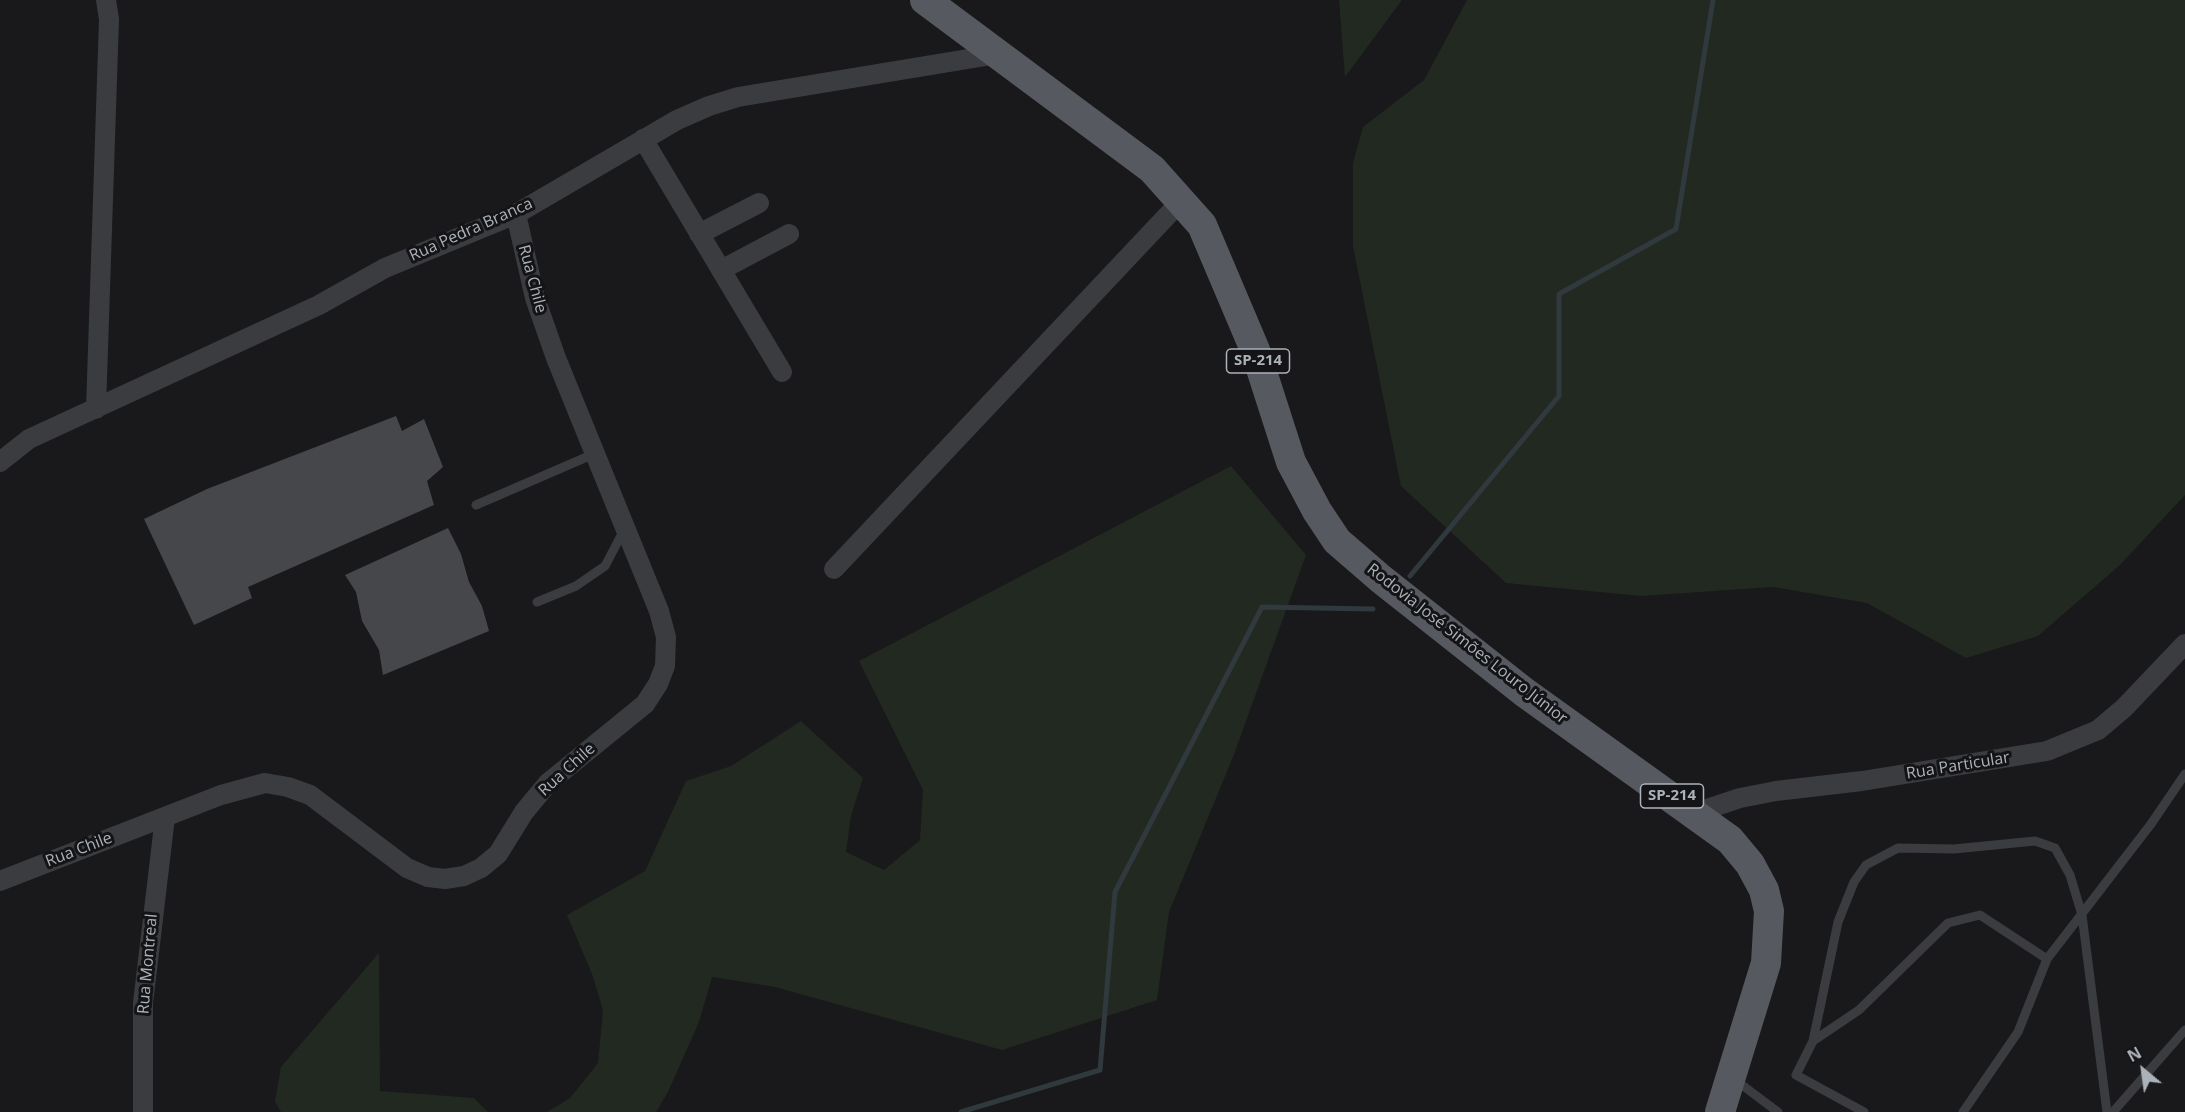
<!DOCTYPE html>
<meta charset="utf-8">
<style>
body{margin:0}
#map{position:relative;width:2185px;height:1112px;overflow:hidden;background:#19191b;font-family:"Open Sans",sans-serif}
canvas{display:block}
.north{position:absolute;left:2113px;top:1040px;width:60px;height:60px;-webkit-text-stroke:4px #141416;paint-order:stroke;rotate:331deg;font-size:16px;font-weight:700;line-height:24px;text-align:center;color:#acb2ba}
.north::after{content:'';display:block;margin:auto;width:21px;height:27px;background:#acb2ba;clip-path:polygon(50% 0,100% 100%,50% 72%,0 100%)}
</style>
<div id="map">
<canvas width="2185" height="1112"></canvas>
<div class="north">N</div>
</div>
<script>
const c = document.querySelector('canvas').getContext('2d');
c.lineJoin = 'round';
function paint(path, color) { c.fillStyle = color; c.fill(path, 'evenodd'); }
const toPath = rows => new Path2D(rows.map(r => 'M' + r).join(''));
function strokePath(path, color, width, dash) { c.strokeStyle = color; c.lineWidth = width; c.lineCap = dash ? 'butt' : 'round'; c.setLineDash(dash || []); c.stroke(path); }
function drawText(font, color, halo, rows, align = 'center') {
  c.font = font + ' "Open Sans",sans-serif'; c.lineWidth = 6; c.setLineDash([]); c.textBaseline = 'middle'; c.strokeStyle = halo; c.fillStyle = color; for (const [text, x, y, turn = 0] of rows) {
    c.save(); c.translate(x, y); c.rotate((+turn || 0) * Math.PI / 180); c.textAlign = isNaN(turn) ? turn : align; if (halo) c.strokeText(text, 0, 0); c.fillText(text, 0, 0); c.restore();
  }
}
paint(toPath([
 [1339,0,1402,0,1345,77],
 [1467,0,2185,0,2185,495,2120,565,2038,636,1966,658,1867,603,1773,587,1641,596,1506,583,1401,486,1353,246,1353,163,1363,127,1424,80],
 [1231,466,1306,555,1233,757,1169,912,1157,1000,1002,1050,775,987,712,977,699,1022,668,1092,656,1112,547,1112,570,1098,598,1063,603,1010,592,974,567,915,645,871,686,781,731,766,801,721,863,778,851,816,846,852,884,870,920,840,923,790,859,661],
 [379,953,380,1091,474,1098,488,1112,281,1112,275,1102,281,1067]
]), '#212921');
strokePath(toPath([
 [1410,576,1559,396,1559,294,1676,229,1713,0],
 [961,1112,1100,1070,1115,892,1262,607,1373,609]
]), '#2f393e', 5);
paint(toPath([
 [396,416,402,431,424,419,443,467,427,481,434,505,248,587,252,598,194,625,144,519,207,489],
 [448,528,461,554,469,582,482,606,489,631,383,675,379,650,362,621,356,592,345,575]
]), '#46474b');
strokePath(toPath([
 [476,505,596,453],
 [537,602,576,586,605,566,624,530],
 [1813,1041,1859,1010,1948,923,1980,915,2047,959],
 [1734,1079,1778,1112],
 [1864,1112,1796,1075,1813,1041,1838,922,1854,882,1866,865,1898,848,1954,849,2035,841,2055,848,2070,875,2082,915,2107,1112],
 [1963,1112,2018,1032,2047,959,2151,824,2185,774],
 [2113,1112,2185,1030]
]), '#3a3c40', 9);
strokePath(toPath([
 [643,139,782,372],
 [699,234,759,203],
 [721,270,789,234],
 [96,409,109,19,106,0],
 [0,462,29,439,319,305,385,268,516,214,677,120,709,106,738,97,998,54],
 [834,569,1182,200],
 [1695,813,1740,798,1776,791,1862,781,2047,751,2098,730,2124,708,2185,644],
 [0,881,221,795,265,783,288,787,310,795,407,868,428,877,445,879,464,876,481,868,498,854,524,812,548,783,645,704,658,684,665,666,666,637,659,611,556,358,535,298,516,214],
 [143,1112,143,1003,165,817]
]), '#3a3c40', 20);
strokePath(toPath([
 [925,0,1152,169,1202,225,1255,350,1291,462,1317,511,1337,541,1381,579,1524,692,1730,840,1750,864,1764,890,1769,911,1766,963,1720,1112]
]), '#56595f', 30);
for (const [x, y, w] of [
 [1258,361,63],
 [1672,796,63]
]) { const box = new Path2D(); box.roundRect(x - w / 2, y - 12, w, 24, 4.5); c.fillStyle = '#141416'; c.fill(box); strokePath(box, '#acb2ba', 1.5); }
drawText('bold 15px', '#acb2ba', null, [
 ["SP-214",1258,361],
 ["SP-214",1672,796]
]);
drawText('16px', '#acb2ba', '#141416', [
 ["Rua Pedra Branca",471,230,-24],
 ["Rua Chile",532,279,75],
 ["Rodovia José Simões Louro Júnior",1467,644,38],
 ["Rua Particular",1958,766,-9],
 ["Rua Chile",567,770,-42],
 ["Rua Chile",79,850,-21],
 ["Rua Montreal",148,964,-85]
]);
</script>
